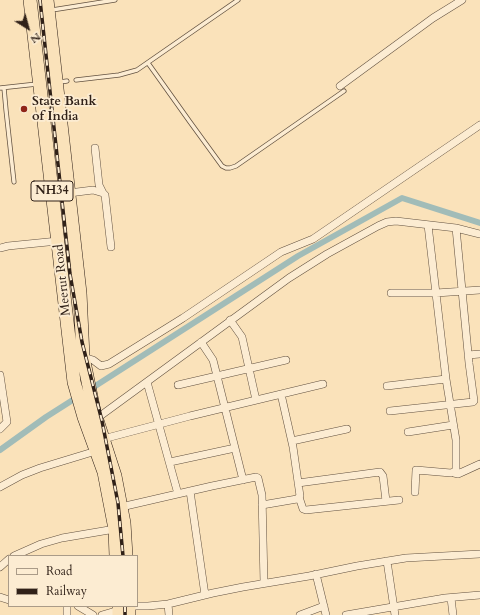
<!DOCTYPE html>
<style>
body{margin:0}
#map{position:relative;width:480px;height:615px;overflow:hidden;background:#fae2ba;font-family:Cardo,serif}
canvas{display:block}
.legend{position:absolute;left:8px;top:555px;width:130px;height:52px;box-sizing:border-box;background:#fcecd2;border:1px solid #aa9b88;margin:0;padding:5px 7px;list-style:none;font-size:12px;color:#302118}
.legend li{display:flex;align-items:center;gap:8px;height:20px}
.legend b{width:20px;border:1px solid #aa9b88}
.north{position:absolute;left:8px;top:8px;width:40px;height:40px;-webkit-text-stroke:3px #fcecd2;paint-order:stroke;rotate:143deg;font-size:11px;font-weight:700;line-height:16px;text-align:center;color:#302118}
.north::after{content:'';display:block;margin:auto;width:14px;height:18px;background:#302118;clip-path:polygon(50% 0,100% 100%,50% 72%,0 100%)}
</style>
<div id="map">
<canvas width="480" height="615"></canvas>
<ul class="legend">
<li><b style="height:5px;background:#fcecd2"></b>Road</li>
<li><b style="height:5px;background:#302118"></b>Railway</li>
</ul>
<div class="north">N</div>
</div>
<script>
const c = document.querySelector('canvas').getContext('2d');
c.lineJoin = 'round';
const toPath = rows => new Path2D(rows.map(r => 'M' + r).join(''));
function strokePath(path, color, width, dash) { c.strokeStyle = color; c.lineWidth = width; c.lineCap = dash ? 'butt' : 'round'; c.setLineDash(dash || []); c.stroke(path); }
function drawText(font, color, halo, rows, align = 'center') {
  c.font = font + ' Cardo,serif'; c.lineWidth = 3.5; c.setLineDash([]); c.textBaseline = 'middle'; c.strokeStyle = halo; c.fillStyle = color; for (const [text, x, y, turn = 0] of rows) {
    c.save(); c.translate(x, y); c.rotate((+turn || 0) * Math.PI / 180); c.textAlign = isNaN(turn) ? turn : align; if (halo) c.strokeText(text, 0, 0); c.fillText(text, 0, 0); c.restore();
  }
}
strokePath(toPath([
 [89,390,298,256,402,198,480,223],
 [0,450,46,417,79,396]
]), '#a1bcb8', 6);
const lane = toPath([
 [52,10,115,0],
 [148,63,190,122,222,166,226,168,230,168,236,166,344,91],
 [76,80,119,75,137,70,238,0],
 [60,82,67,81],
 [0,88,37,84],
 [4,88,6,110,14,182]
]);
const street = toPath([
 [340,86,433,18,462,0],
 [95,148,99,185,103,193],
 [69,193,93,190,103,193,105,195,111,247],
 [0,248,8,246,58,241],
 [391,293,436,293,480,290],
 [230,320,242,337,256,400],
 [201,342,213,360,243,480],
 [468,355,480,354],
 [83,357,93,360,101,366,109,364,183,318,281,252,313,239,480,125],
 [0,375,7,422,0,429],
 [147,382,178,494],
 [178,385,286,360],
 [387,386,446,379],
 [390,411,473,402,474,401,469,363,456,228],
 [96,419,289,278,327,254,378,226,387,222,396,221,456,228,480,234],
 [408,432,453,425],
 [103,439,190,416,323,384],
 [292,441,347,429],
 [170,462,235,448],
 [454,473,458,474,480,464],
 [298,483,380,472,383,476,386,501],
 [0,487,22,475,40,468,96,451],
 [190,491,205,595],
 [415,492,416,470,451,473,456,471,456,440,446,379,428,225],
 [299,497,303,509,306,510,399,500],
 [262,505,297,499,300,496,293,447,281,394],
 [121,507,212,486,256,477,258,478,262,495,264,583],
 [14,556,41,544,62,538,115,529],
 [387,561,395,615],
 [0,567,9,559],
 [316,574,326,615],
 [0,597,9,600],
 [451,598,453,615],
 [168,604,169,615],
 [67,606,67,615],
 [78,606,93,615],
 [130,606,148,606,168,604,213,593,243,587,309,576,357,566,406,558,480,554],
 [102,615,119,610],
 [300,615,324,606],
 [346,615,445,598,480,595]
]);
const highway = toPath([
 [30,0,74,382,84,417,104,472,115,529,116,556],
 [47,0,80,293,83,357,94,411,115,476,124,523,126,556],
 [119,606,119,615],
 [129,606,129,615]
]);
strokePath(lane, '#625140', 5);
strokePath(street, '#625140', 8);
strokePath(highway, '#302118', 14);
strokePath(lane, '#fcecd2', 3.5);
strokePath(street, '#fcecd2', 7);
strokePath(highway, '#fae2ba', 13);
const rail = toPath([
 [40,0,70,274,82,342,102,421,118,503,123,556],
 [125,606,125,615]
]);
strokePath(rail, '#302118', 3.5);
strokePath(rail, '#fcecd2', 2, [6]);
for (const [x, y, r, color] of [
 [24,109,4,"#8f2418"]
]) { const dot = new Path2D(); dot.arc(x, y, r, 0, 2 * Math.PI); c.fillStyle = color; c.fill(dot); strokePath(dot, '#fcecd2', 1.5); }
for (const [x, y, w] of [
 [52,191,42]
]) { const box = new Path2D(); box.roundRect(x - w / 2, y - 10, w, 20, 3); c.fillStyle = '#fcecd2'; c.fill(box); strokePath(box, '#302118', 1); }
drawText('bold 12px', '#302118', null, [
 ["NH34",52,191]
]);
drawText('bold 13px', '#302118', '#fcecd2', [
 ["State Bank",32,102],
 ["of India",32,117]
], 'left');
drawText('13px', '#302118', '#fcecd2', [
 ["Meerut Road",63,280,-96]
]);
</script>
